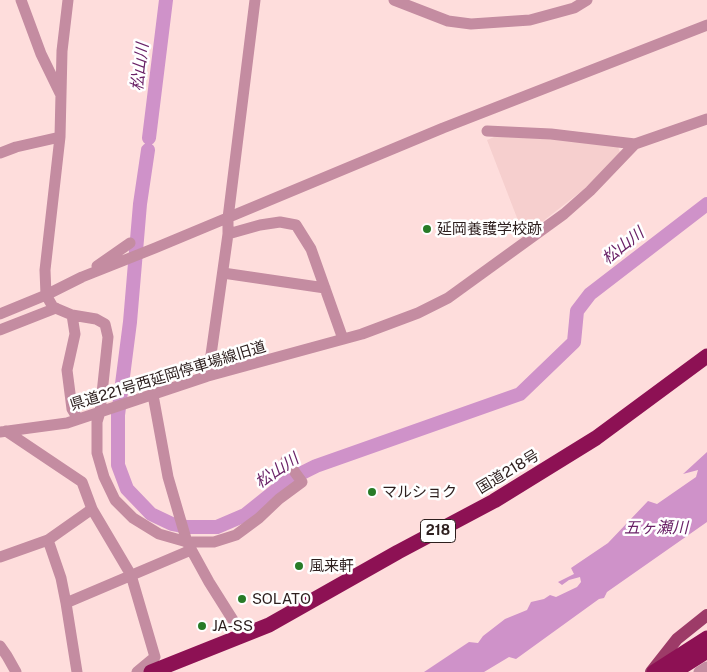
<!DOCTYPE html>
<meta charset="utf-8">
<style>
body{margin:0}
canvas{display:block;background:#fedddc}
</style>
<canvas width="707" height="672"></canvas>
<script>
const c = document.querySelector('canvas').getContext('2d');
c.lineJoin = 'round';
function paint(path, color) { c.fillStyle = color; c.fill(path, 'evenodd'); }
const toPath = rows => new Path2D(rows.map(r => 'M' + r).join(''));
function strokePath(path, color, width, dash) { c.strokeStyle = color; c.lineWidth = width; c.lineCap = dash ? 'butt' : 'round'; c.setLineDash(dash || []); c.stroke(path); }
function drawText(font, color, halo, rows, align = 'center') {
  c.font = font + ' "Public Sans","Noto Sans JP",sans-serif'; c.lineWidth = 5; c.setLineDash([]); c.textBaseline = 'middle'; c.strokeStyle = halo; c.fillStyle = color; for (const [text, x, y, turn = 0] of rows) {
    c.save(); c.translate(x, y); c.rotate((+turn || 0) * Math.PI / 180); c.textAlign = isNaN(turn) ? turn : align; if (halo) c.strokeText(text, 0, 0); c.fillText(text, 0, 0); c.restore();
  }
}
paint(toPath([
 [499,135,555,138,618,147,621,155,583,190,524,236,487,140]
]), '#f6cfce');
paint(toPath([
 [707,452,707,522,607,592,604,598,599,599,516,659,509,657,484,672,424,672,469,642,478,643,483,636,505,619,527,610,531,602,544,599,550,595,556,597,577,587,581,582,580,577,569,580,562,585,558,582,574,574,571,568,608,543,648,501,657,504,696,477,698,470,683,474]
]), '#cf92c9');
strokePath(toPath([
 [149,138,166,0],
 [148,150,140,204,130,322,118,415,118,465,127,489,151,514,172,524,187,527,217,527,245,515,290,479,316,466,520,394,574,342,577,311,590,294,707,204]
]), '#cf92c9', 14);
strokePath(toPath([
 [21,0,41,54,60,93],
 [68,0,62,51,60,137,45,270,46,295,53,307,72,315,75,334,67,370,72,409,78,419],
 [394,0,448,21,471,24,530,20,574,8,587,0],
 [487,131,551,134,635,144],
 [0,153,16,147,60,137],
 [228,234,260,225,280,222,296,225,311,249,343,339],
 [97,266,130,243],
 [223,273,325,288],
 [0,314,46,295,82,277,155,248,443,128,707,25],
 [72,315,96,319,105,324,108,337,100,412,97,422,97,453,104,477,115,500,133,518,159,534,187,542,214,542,236,535,259,518,279,499,302,482,286,460],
 [0,330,56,308],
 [208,376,228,234,228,218,255,0],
 [153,395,168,477,187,542,209,582,243,636],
 [0,432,67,423,208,376,362,334,418,313,448,298,564,214,590,191,635,144,707,119],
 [92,509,131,575,155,657,137,672],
 [48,540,61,578,66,603,77,672],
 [0,557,48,540,92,509,82,482,6,431],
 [66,603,191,550],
 [0,646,7,656,16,672],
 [699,672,707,667]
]), '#c48ca1', 11);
strokePath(toPath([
 [651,672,677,639,707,615]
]), '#9d3b68', 12);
strokePath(toPath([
 [151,672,269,625,398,552,494,501,596,438,707,356],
 [654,672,707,638],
 [674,672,707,651]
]), '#8d1154', 15);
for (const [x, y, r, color] of [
 [427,229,5,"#287b27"],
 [372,492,5,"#287b27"],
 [299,566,5,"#287b27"],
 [242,599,5,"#287b27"],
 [202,626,5,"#287b27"]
]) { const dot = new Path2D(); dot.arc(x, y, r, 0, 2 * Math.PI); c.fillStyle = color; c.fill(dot); strokePath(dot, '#fff', 2); }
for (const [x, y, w] of [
 [438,531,35]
]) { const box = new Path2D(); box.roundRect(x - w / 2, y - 11.5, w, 23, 4); c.fillStyle = '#fff'; c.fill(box); strokePath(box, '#2d1f1e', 1); }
drawText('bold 14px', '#2d1f1e', null, [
 ["218",438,531]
]);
drawText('15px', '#2d1f1e', '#fff', [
 ["延岡養護学校跡",437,229],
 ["マルショク",382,492],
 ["風来軒",309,566],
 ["SOLATO",252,599],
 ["JA-SS",212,626]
], 'left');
drawText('15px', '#2d1f1e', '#fff', [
 ["県道221号西延岡停車場線旧道",168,376,-17],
 ["国道218号",508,472,-31]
]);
drawText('italic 16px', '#6a2267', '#fff', [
 ["松山川",140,67,-83],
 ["松山川",623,246,-38],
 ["松山川",277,471,-34],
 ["五ヶ瀬川",656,528]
]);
</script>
